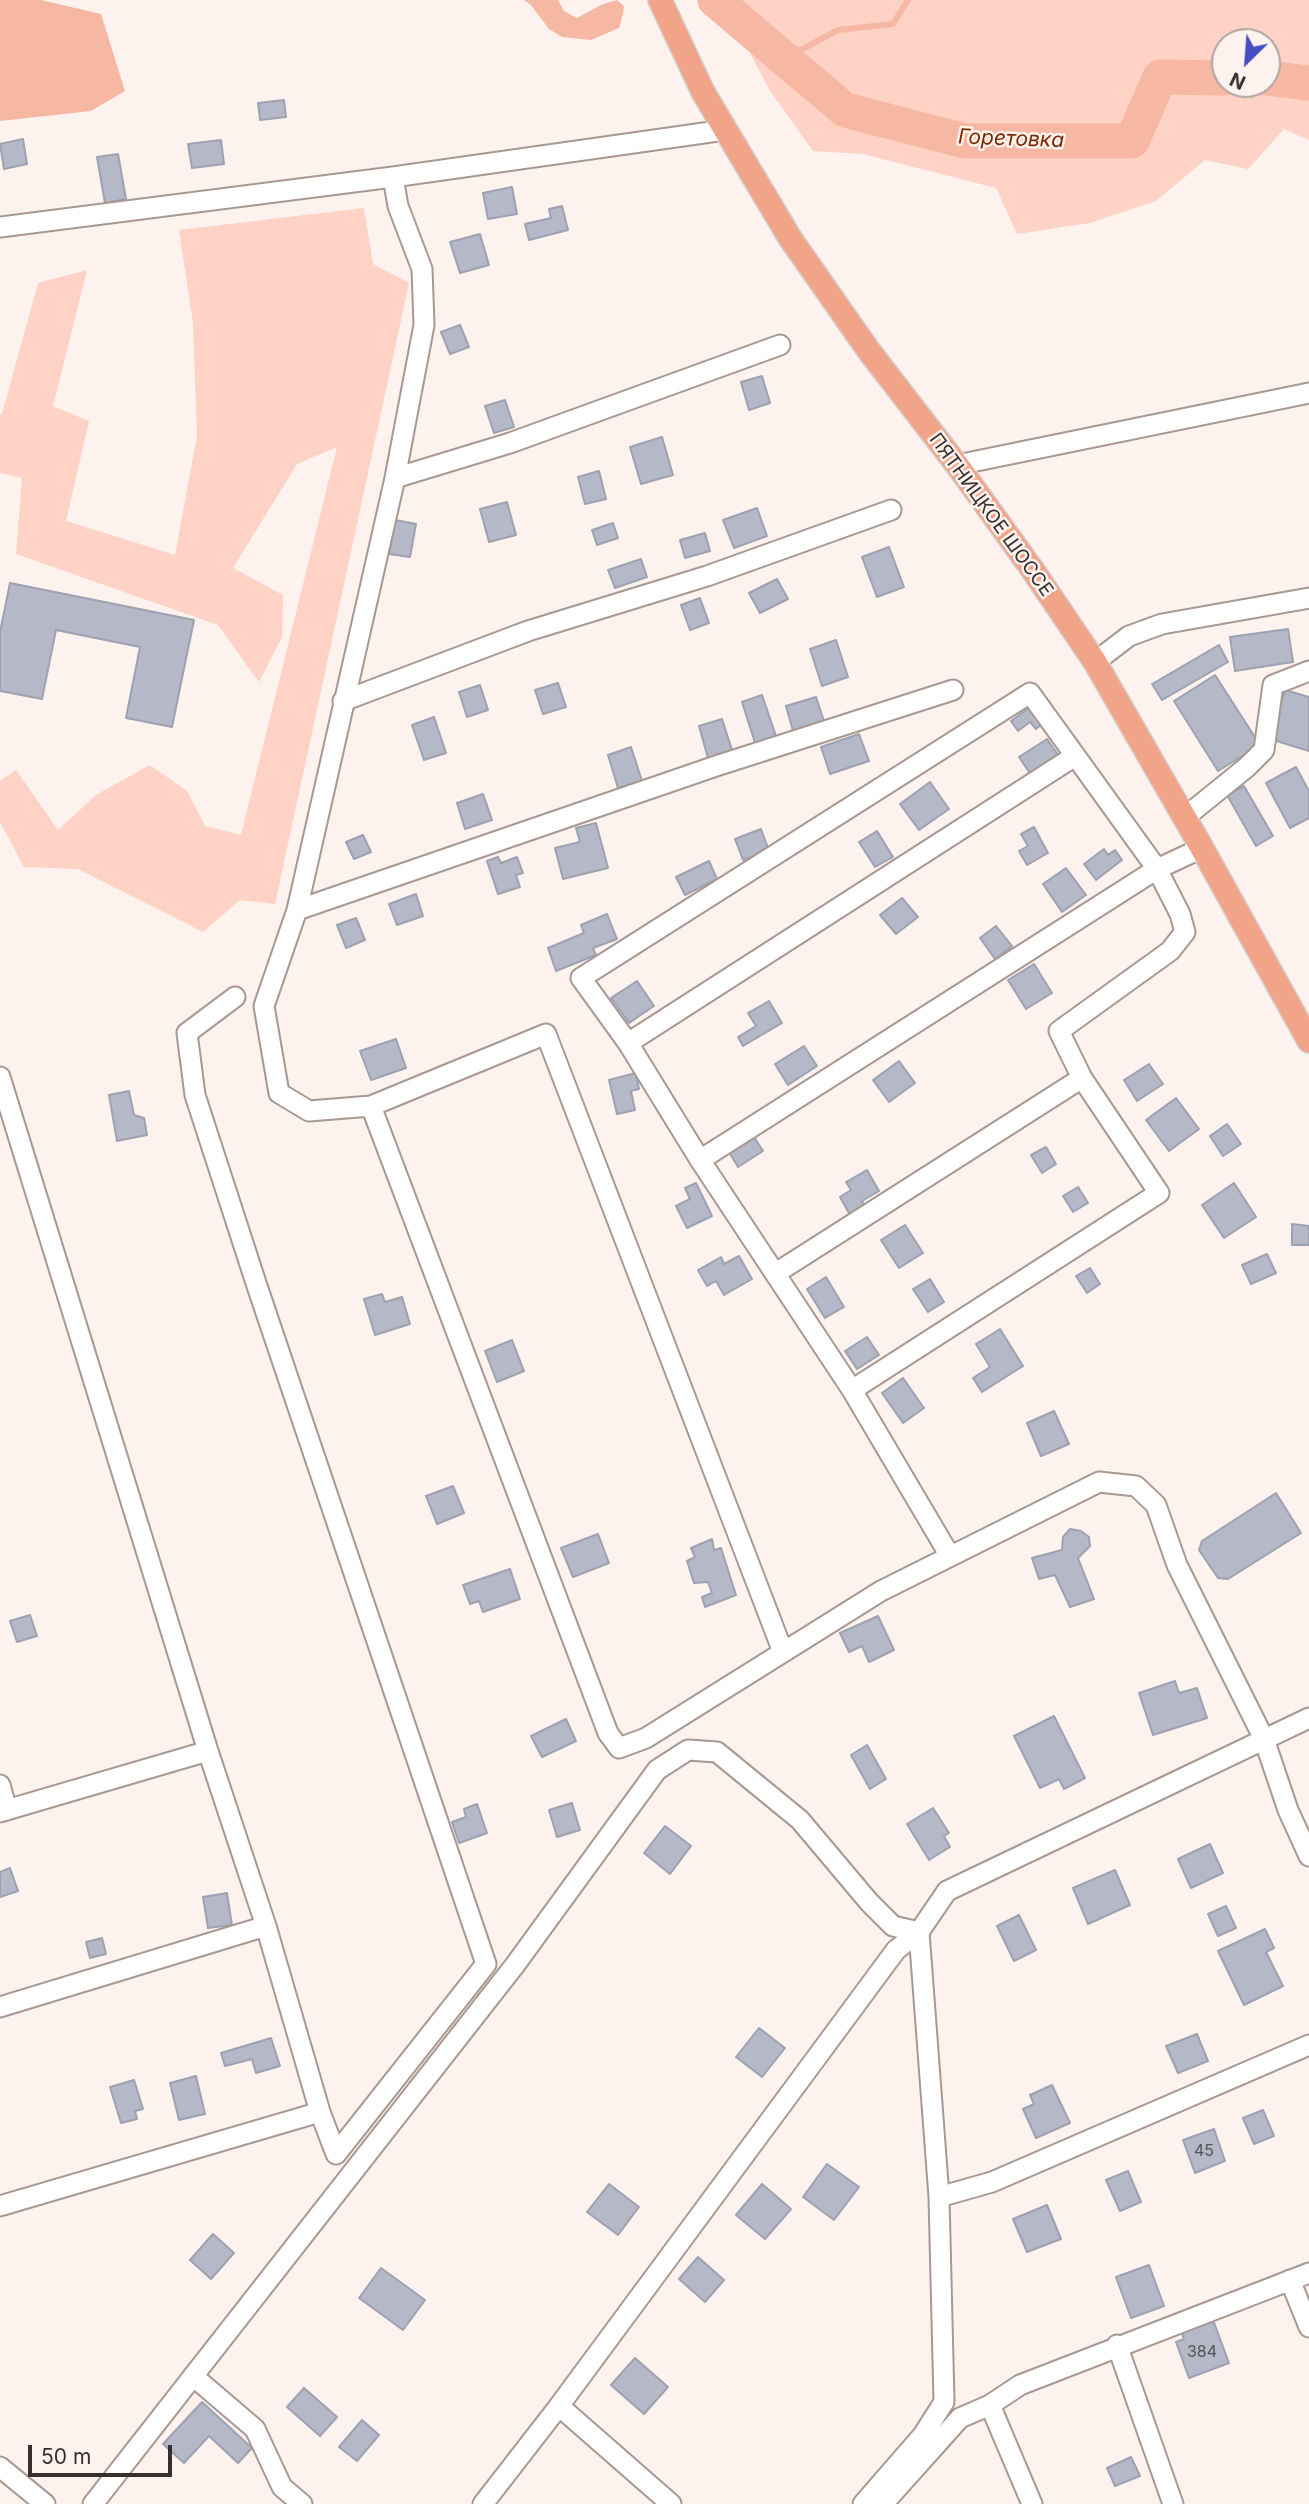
<!DOCTYPE html>
<meta charset="utf-8">
<style>
body{margin:0}
#map{position:relative;width:1309px;height:2504px;overflow:hidden;background:#fdf2ee;font-family:Inter,sans-serif}
canvas{display:block}
.north{position:absolute;left:1211px;top:28px;width:70px;height:70px;box-sizing:border-box;background:#fdf2ee;border:2px solid #aea4a1;border-radius:50%;rotate:205deg;font-size:19px;font-weight:700;line-height:28px;text-align:center;color:#37302e}
.north::after{content:'';display:block;margin:auto;width:24px;height:32px;background:#454dc2;clip-path:polygon(50% 0,100% 100%,50% 72%,0 100%)}
.scale{position:absolute;left:28px;top:2445px;width:144px;height:32px;box-sizing:border-box;border:4px solid #37302e;border-top:0;padding-left:9px;font-size:21px;line-height:24px;white-space:nowrap;color:#37302e;-webkit-text-stroke:5px #fdf2ee;paint-order:stroke}
</style>
<div id="map">
<canvas width="1309" height="2504"></canvas>
<div class="north">N</div>
<div class="scale">50 m</div>
</div>
<script>
const c = document.querySelector('canvas').getContext('2d');
c.lineJoin = 'round';
function paint(path, color) { c.fillStyle = color; c.fill(path, 'evenodd'); }
const toPath = rows => new Path2D(rows.map(r => 'M' + r).join(''));
function strokePath(path, color, width, dash) { c.strokeStyle = color; c.lineWidth = width; c.lineCap = dash ? 'butt' : 'round'; c.setLineDash(dash || []); c.stroke(path); }
function drawText(font, color, halo, rows, align = 'center') {
  c.font = font + ' Inter,sans-serif'; c.lineWidth = 5; c.setLineDash([]); c.textBaseline = 'middle'; c.strokeStyle = halo; c.fillStyle = color; for (const [text, x, y, turn = 0] of rows) {
    c.save(); c.translate(x, y); c.rotate((+turn || 0) * Math.PI / 180); c.textAlign = isNaN(turn) ? turn : align; if (halo) c.strokeText(text, 0, 0); c.fillText(text, 0, 0); c.restore();
  }
}
paint(toPath([
 [722,0,1309,0,1309,140,1284,129,1248,169,1205,160,1156,201,1090,223,1017,234,996,188,863,154,813,151,770,91],
 [1225,42,1267,42,1267,84,1225,84],
 [364,208,373,264,409,283,275,904,240,900,203,932,78,869,24,867,0,822,0,781,16,770,58,830,96,795,150,765,187,791,205,826,241,835,337,447,297,464,233,568,283,595,282,637,259,682,218,625,16,554,22,478,0,473,0,415,2,414,38,283,87,270,53,406,89,421,66,521,175,555,197,436,193,323,179,230]
]), '#fed2c4');
paint(toPath([
 [0,0,41,0,101,14,125,91,91,111,0,121],
 [524,0,558,0,564,11,577,18,603,4,617,0,624,6,623,14,619,28,591,40,562,37,549,29,531,5]
]), '#f6b8a3');
strokePath(toPath([
 [784,59,838,30,893,24,908,0]
]), '#f6b8a3', 6);
strokePath(toPath([
 [715,0,845,110,965,141,1132,141,1160,77,1225,78],
 [1267,78,1309,83]
]), '#f6b8a3', 35);
const building = toPath([
 [284,100,286,117,260,120,258,103,284,100],
 [23,139,27,164,4,169,0,144,23,139],
 [221,140,224,164,192,168,188,144,221,140],
 [118,154,126,199,105,203,97,157,118,154],
 [512,187,517,214,488,219,483,193,512,187],
 [562,206,568,230,529,240,525,224,551,218,549,209,562,206],
 [480,234,489,265,460,273,450,242,480,234],
 [460,325,469,347,450,354,441,332,460,325],
 [762,376,770,403,749,410,741,382,762,376],
 [505,400,514,427,494,433,485,406,505,400],
 [662,437,673,475,641,484,630,447,662,437],
 [599,471,606,499,585,504,578,477,599,471],
 [507,502,516,535,489,542,480,509,507,502],
 [757,508,767,536,734,548,723,520,757,508],
 [395,520,416,524,410,557,389,554,395,520],
 [613,523,618,538,597,545,592,530,613,523],
 [705,533,710,551,685,558,680,540,705,533],
 [889,547,904,587,877,597,862,557,889,547],
 [641,559,647,577,615,588,608,570,641,559],
 [777,579,788,599,760,613,749,593,777,579],
 [10,583,194,620,172,727,126,718,140,647,56,630,42,699,0,691,0,632,10,583],
 [700,598,709,623,690,630,681,605,700,598],
 [1288,629,1293,662,1235,671,1230,637,1288,629],
 [836,640,848,677,822,686,810,649,836,640],
 [1219,645,1228,662,1162,700,1152,684,1219,645],
 [1215,675,1260,745,1218,771,1174,701,1215,675],
 [558,683,566,707,543,714,535,690,558,683],
 [480,685,488,710,467,717,459,692,480,685],
 [1285,690,1309,697,1309,751,1270,739,1285,690],
 [762,695,778,742,757,749,742,702,762,695],
 [816,697,824,721,793,731,786,706,816,697],
 [1030,707,1043,723,1036,729,1030,722,1018,731,1011,721,1030,707],
 [434,717,446,753,424,760,412,725,434,717],
 [722,719,732,750,708,758,699,726,722,719],
 [859,734,869,761,830,774,821,747,859,734],
 [1047,739,1059,756,1031,775,1019,757,1047,739],
 [631,747,642,781,618,788,608,755,631,747],
 [1296,767,1309,791,1309,818,1290,828,1266,783,1296,767],
 [930,782,949,809,919,830,900,804,930,782],
 [1244,786,1273,836,1256,846,1227,795,1244,786],
 [483,794,492,820,465,829,457,803,483,794],
 [596,823,608,868,563,879,555,848,580,842,576,828,596,823],
 [1034,827,1048,853,1027,865,1019,851,1028,846,1021,834,1034,827],
 [761,829,769,851,743,860,735,839,761,829],
 [877,831,893,857,875,867,859,842,877,831],
 [363,835,371,852,354,859,346,842,363,835],
 [1104,849,1108,855,1115,850,1122,860,1096,880,1084,864,1104,849],
 [498,857,501,863,517,857,523,873,516,875,520,887,498,894,487,861,498,857],
 [709,861,717,879,685,895,676,877,709,861],
 [1066,868,1086,895,1062,912,1043,884,1066,868],
 [416,894,423,916,397,925,389,904,416,894],
 [902,898,918,917,896,934,880,915,902,898],
 [607,914,617,939,593,948,596,955,556,971,548,948,584,933,581,925,607,914],
 [356,918,365,940,346,948,337,925,356,918],
 [996,926,1012,946,995,959,980,938,996,926],
 [1034,964,1052,993,1026,1009,1008,980,1034,964],
 [637,981,654,1006,629,1023,611,998,637,981],
 [769,1001,782,1023,743,1046,738,1037,756,1026,748,1013,769,1001],
 [396,1039,406,1068,371,1080,360,1051,396,1039],
 [804,1046,817,1066,788,1085,775,1064,804,1046],
 [899,1061,915,1083,889,1102,873,1080,899,1061],
 [1149,1064,1163,1084,1137,1101,1124,1080,1149,1064],
 [636,1073,639,1089,631,1091,635,1110,617,1114,609,1080,636,1073],
 [129,1091,134,1115,144,1118,147,1135,117,1141,109,1095,129,1091],
 [1176,1098,1199,1129,1169,1151,1146,1120,1176,1098],
 [1227,1124,1241,1144,1223,1156,1210,1136,1227,1124],
 [754,1137,763,1151,738,1167,729,1152,754,1137],
 [1046,1147,1056,1164,1042,1173,1031,1155,1046,1147],
 [867,1170,879,1191,862,1201,865,1206,850,1215,840,1197,851,1190,846,1182,867,1170],
 [696,1183,712,1216,687,1228,676,1206,690,1199,685,1188,696,1183],
 [1234,1183,1256,1217,1224,1238,1202,1205,1234,1183],
 [1078,1187,1088,1203,1073,1212,1063,1196,1078,1187],
 [1292,1224,1309,1226,1309,1245,1292,1245,1292,1224],
 [905,1225,923,1253,899,1268,881,1240,905,1225],
 [1267,1254,1276,1273,1251,1284,1242,1265,1267,1254],
 [739,1256,752,1279,724,1295,716,1281,707,1286,698,1270,721,1257,724,1264,739,1256],
 [1090,1268,1100,1284,1087,1293,1076,1276,1090,1268],
 [826,1277,844,1307,825,1318,807,1289,826,1277],
 [930,1279,944,1302,928,1312,913,1289,930,1279],
 [382,1294,385,1302,402,1297,410,1324,375,1335,364,1299,382,1294],
 [1000,1329,1023,1366,982,1392,973,1378,990,1367,976,1344,1000,1329],
 [867,1337,879,1355,857,1369,845,1351,867,1337],
 [512,1340,524,1371,497,1382,485,1351,512,1340],
 [903,1378,924,1408,903,1423,882,1393,903,1378],
 [1054,1411,1069,1444,1041,1456,1027,1423,1054,1411],
 [453,1486,464,1513,437,1524,426,1496,453,1486],
 [1276,1493,1301,1533,1228,1579,1218,1578,1199,1550,1202,1541,1276,1493],
 [1070,1529,1081,1531,1089,1537,1090,1546,1078,1558,1094,1599,1070,1607,1055,1575,1039,1579,1032,1558,1062,1550,1063,1537,1070,1529],
 [598,1534,609,1563,573,1577,561,1548,598,1534],
 [712,1539,714,1550,721,1548,736,1595,705,1607,702,1597,712,1593,708,1582,694,1583,687,1561,695,1557,691,1548,712,1539],
 [510,1569,520,1599,483,1612,479,1601,470,1604,463,1585,510,1569],
 [30,1615,37,1636,17,1642,10,1621,30,1615],
 [878,1616,894,1650,869,1662,862,1646,849,1652,840,1633,878,1616],
 [1175,1681,1179,1693,1197,1688,1207,1718,1153,1735,1139,1693,1175,1681],
 [1054,1716,1085,1778,1064,1789,1059,1779,1040,1788,1014,1736,1054,1716],
 [566,1719,576,1741,542,1757,531,1736,566,1719],
 [867,1745,886,1779,870,1789,851,1755,867,1745],
 [572,1803,580,1830,557,1837,549,1810,572,1803],
 [477,1804,487,1833,459,1843,452,1822,466,1817,464,1809,477,1804],
 [933,1808,949,1833,944,1836,950,1847,929,1860,907,1824,933,1808],
 [665,1826,691,1846,670,1874,644,1853,665,1826],
 [1210,1844,1223,1873,1191,1888,1178,1859,1210,1844],
 [10,1868,18,1891,0,1897,0,1872,10,1868],
 [1115,1870,1130,1905,1088,1924,1073,1888,1115,1870],
 [227,1893,232,1925,208,1928,203,1897,227,1893],
 [1226,1906,1236,1928,1218,1936,1208,1914,1226,1906],
 [1019,1915,1036,1950,1014,1961,997,1926,1019,1915],
 [1265,1929,1274,1948,1266,1952,1283,1986,1244,2005,1218,1951,1265,1929],
 [102,1938,106,1954,90,1958,86,1942,102,1938],
 [759,2028,785,2048,762,2077,736,2057,759,2028],
 [1197,2034,1208,2061,1178,2073,1166,2046,1197,2034],
 [271,2038,280,2066,256,2073,252,2059,225,2066,221,2053,271,2038],
 [196,2076,205,2114,179,2120,170,2083,196,2076],
 [134,2080,143,2109,135,2111,137,2119,121,2123,110,2087,134,2080],
 [1052,2085,1070,2123,1036,2138,1023,2109,1034,2104,1030,2095,1052,2085],
 [1263,2110,1274,2136,1254,2144,1243,2118,1263,2110],
 [1214,2129,1225,2161,1195,2173,1183,2140,1214,2129],
 [827,2164,859,2187,834,2220,803,2197,827,2164],
 [1128,2171,1141,2202,1120,2211,1106,2180,1128,2171],
 [609,2184,639,2207,618,2235,587,2212,609,2184],
 [762,2184,791,2209,765,2239,736,2215,762,2184],
 [1047,2205,1061,2239,1027,2252,1013,2219,1047,2205],
 [213,2234,234,2253,211,2279,190,2260,213,2234],
 [698,2257,724,2280,705,2302,679,2279,698,2257],
 [1149,2265,1164,2306,1131,2318,1116,2277,1149,2265],
 [381,2268,425,2300,403,2330,359,2298,381,2268],
 [1213,2320,1229,2363,1189,2378,1176,2342,1184,2339,1181,2331,1213,2320],
 [635,2358,668,2387,644,2414,611,2385,635,2358],
 [304,2388,337,2417,320,2436,287,2407,304,2388],
 [202,2402,252,2448,238,2463,209,2436,184,2463,163,2444,202,2402],
 [362,2420,379,2435,357,2461,339,2447,362,2420],
 [1131,2457,1140,2476,1115,2486,1107,2468,1131,2457]
]);
paint(building, '#b4b8c7');
strokePath(building, '#9da1b0', 2);
const minor = toPath([
 [393,177,398,206,422,269,424,325,395,478,297,910,264,1006,279,1093,309,1111,371,1106,546,1034,783,1652],
 [0,227,393,177,725,130],
 [957,465,1309,393],
 [395,478,510,443,780,345],
 [1095,662,1129,636,1162,624,1309,598],
 [343,701,528,631,707,576,891,510],
 [1184,818,1247,767,1264,750,1273,685,1309,671],
 [297,910,716,766,953,690],
 [628,1043,1075,756],
 [0,1077,208,1751,266,1926,320,2112,336,2154,486,1964,257,1286,195,1095,187,1033,235,997],
 [371,1106,608,1733,619,1748,646,1738,881,1591,1099,1482,1136,1486,1156,1505,1177,1565,1264,1739,1288,1810,1309,1856],
 [700,1160,1157,869,1202,848],
 [776,1273,1082,1078],
 [852,1390,1159,1193,1082,1078,1059,1031,1170,951,1185,932,1180,914,1157,869,1030,693,581,978,628,1043,700,1160,852,1390,950,1556],
 [0,1785,7,1810],
 [0,1812,208,1751],
 [0,2007,266,1926],
 [939,2197,992,2182,1309,2045],
 [0,2206,320,2112],
 [1290,2280,1309,2327],
 [1117,2345,1173,2504],
 [193,2376,255,2429,282,2487,302,2504],
 [990,2405,1032,2504],
 [559,2406,671,2504],
 [0,2467,45,2504],
 [93,2504,515,1965,657,1770,688,1750,717,1752,800,1820,869,1902,893,1926,919,1932,939,2197,944,2402,923,2435,863,2504],
 [483,2504,559,2406,896,1950,919,1932,947,1891,1309,1718],
 [883,2504,960,2418,990,2405,1020,2385,1309,2273]
]);
const major = toPath([
 [660,0,703,92,790,238,869,351,957,465,1032,569,1095,662,1202,848,1309,1041]
]);
strokePath(minor, '#a99892', 23);
strokePath(major, '#d3d1d1', 26);
strokePath(minor, '#fff', 19);
strokePath(major, '#f2a488', 23);
drawText('16px', '#565254', null, [
 ["45",1204,2151],
 ["384",1202,2352]
]);
drawText('19px', '#37302e', '#fdf2ee', [
 ["ПЯТНИЦКОЕ ШОССЕ",991,515,54]
]);
drawText('italic 21px', '#7d2701', '#fdf2ee', [
 ["Горетовка",1011,139,2]
]);
</script>
